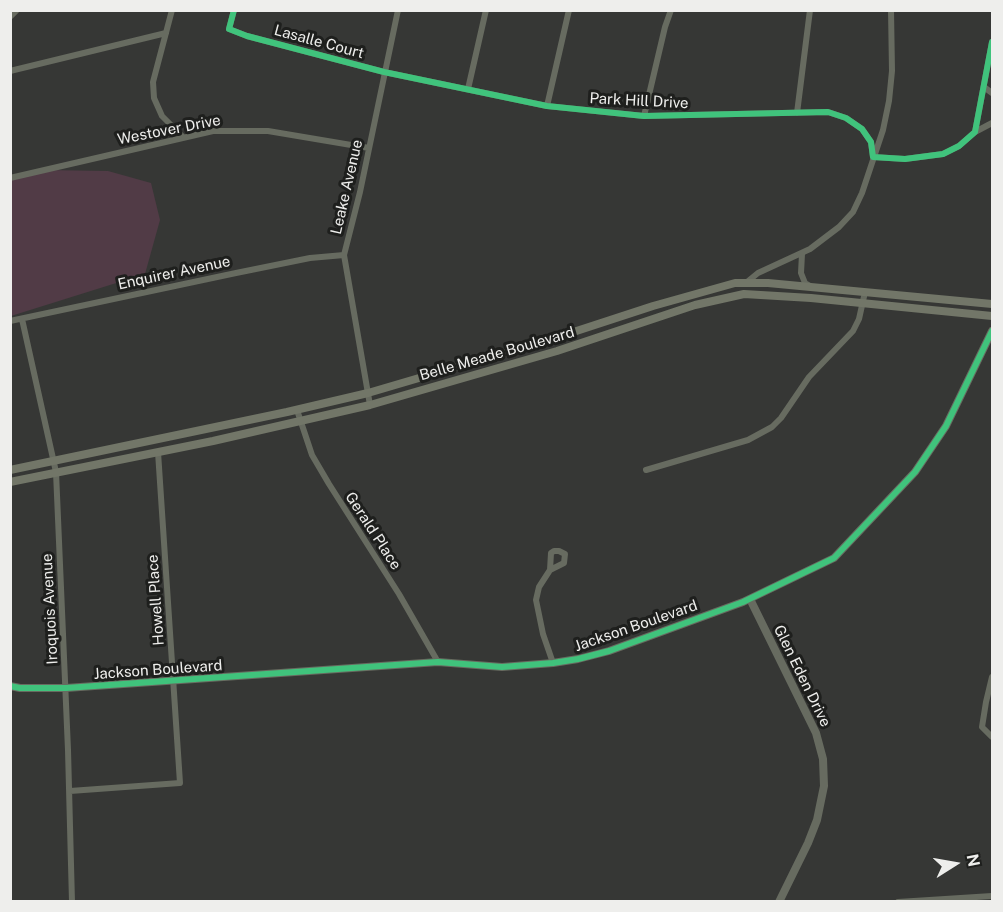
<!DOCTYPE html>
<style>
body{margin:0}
#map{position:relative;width:1003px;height:912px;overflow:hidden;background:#363735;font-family:"Public Sans",sans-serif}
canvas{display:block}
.frame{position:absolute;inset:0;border:12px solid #eeeeec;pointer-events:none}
.north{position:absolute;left:925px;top:834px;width:60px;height:60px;-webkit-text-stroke:4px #1e1f1d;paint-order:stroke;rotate:79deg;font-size:16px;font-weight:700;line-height:24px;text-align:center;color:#eeeeec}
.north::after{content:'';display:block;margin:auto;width:21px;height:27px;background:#eeeeec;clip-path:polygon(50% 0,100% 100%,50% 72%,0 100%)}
</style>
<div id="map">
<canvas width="1003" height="912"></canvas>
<div class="frame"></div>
<div class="north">N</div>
</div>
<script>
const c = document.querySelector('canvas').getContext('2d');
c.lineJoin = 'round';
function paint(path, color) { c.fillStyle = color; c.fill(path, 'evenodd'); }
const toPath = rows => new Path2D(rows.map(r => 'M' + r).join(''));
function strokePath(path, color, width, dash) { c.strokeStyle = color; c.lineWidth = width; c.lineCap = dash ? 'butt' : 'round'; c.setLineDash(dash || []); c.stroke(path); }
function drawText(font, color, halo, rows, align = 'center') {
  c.font = font + ' "Public Sans",sans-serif'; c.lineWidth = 6; c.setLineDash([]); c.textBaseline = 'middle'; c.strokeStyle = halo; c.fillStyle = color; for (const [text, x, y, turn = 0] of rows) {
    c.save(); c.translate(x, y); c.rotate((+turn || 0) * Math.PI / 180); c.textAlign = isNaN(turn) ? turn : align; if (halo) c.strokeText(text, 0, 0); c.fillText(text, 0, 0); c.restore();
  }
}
paint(toPath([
 [43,170,108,171,151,183,160,220,145,274,11,316,11,178]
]), '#513b46');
strokePath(toPath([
 [172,10,153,82,154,98,162,116,183,137],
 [234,10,229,29,247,36,384,72,547,106,644,116,828,112,846,118,862,129,871,142,873,157,905,159,943,154,959,146,975,132,992,42],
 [10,17,17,10],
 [10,71,166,33],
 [984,87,992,93],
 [468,89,486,10],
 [547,106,569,10],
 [797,113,810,10],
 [644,116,665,27,671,10],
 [975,132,992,123],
 [10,178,213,131,268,131,369,148],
 [802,254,801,273,805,283,810,286],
 [747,282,758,273,810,249,839,227,853,212,862,193,883,130,889,101,892,71,891,10],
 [22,319,56,472,68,750,72,902],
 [10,321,236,273,310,258,344,255],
 [370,405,344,255,360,192,398,10],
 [297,410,312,455,329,484,399,594,438,662],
 [646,470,748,440,772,427,781,418,809,377,853,331,859,319,865,292],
 [550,570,564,563,565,554,559,551,554,551,551,553,550,570,539,587,536,600,543,634,553,663],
 [992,677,986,702,982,727,992,737],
 [70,791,180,783,158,452],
 [898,902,992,896]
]), '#676b60', 6);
strokePath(toPath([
 [750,599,816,733,823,759,824,786,817,820,808,843,779,902],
 [10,686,20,688,66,688,438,662,502,667,553,663,578,659,609,651,743,602,834,558,915,472,946,426,992,331]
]), '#676b60', 8);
strokePath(toPath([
 [10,470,287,412,368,393,555,338,653,306,735,283,768,283,992,304],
 [10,482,213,441,370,405,557,351,695,305,744,294,811,298,992,316]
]), '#727668', 8);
strokePath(toPath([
 [234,10,229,29,247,36,384,72,547,106,644,116,828,112,846,118,862,129,871,142,873,157,905,159,943,154,959,146,975,132,992,42],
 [10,686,20,688,66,688,438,662,502,667,553,663,578,659,609,651,743,602,834,558,915,472,946,426,992,331]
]), '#40c37c', 6);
drawText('15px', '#eeeeec', '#1e1f1d', [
 ["Lasalle Court",319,42,15],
 ["Park Hill Drive",639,101,3],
 ["Westover Drive",169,130,-11],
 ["Leake Avenue",347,187,-77],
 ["Enquirer Avenue",174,273,-12],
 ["Belle Meade Boulevard",497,354,-16],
 ["Gerald Place",373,531,57],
 ["Howell Place",156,600,-94],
 ["Iroquois Avenue",50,609,-93],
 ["Jackson Boulevard",636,626,-19],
 ["Jackson Boulevard",158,670,-4],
 ["Glen Eden Drive",802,676,64]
]);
</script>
